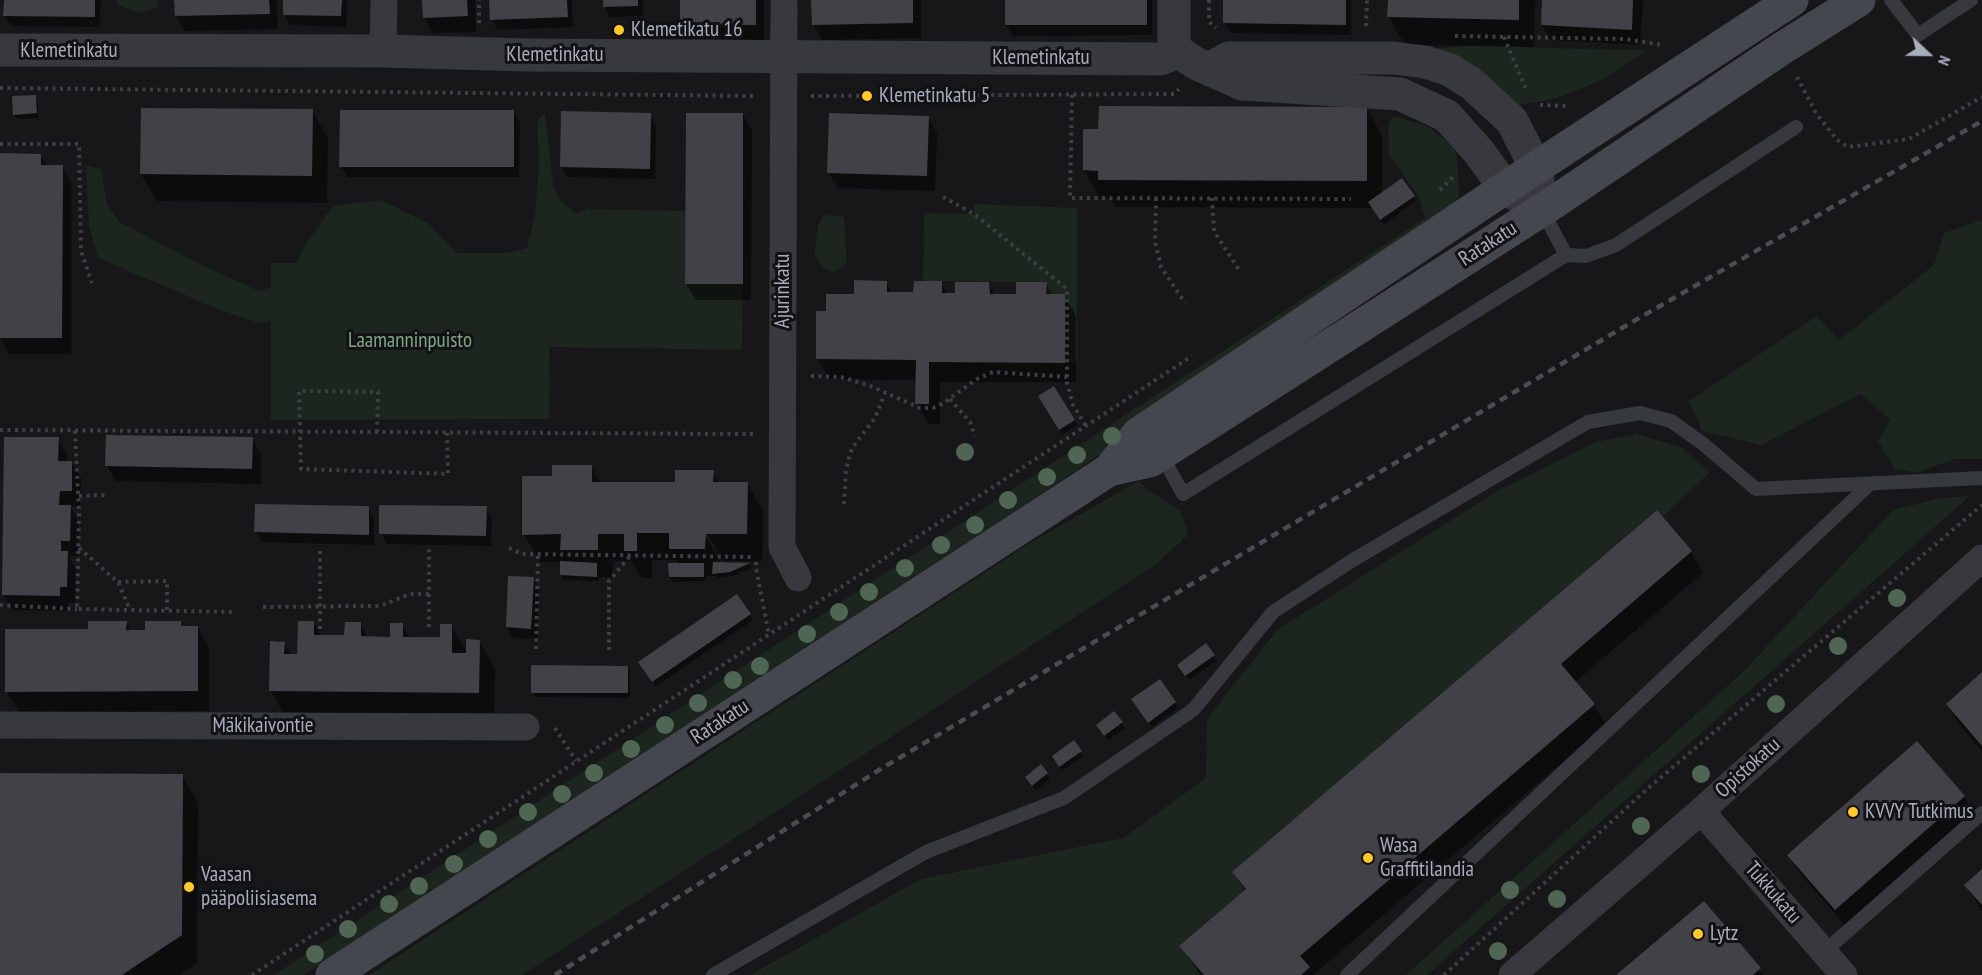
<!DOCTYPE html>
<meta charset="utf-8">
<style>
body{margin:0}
#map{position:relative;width:1982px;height:975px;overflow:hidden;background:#17171a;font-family:"PT Sans Narrow",sans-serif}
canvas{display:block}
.north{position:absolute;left:1898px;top:24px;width:60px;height:60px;-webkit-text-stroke:4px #121215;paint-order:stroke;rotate:112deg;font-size:16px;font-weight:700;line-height:24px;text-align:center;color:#a8acbb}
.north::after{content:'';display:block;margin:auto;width:21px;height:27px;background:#a8acbb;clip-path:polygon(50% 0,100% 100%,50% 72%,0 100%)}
</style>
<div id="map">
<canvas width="1982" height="975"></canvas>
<div class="north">N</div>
</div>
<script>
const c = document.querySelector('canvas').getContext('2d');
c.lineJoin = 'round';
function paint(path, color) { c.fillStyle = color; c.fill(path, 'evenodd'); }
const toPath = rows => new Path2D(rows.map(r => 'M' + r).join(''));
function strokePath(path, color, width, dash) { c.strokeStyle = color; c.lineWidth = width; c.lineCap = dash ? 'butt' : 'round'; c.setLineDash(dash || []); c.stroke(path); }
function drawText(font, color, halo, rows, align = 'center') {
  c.font = font + ' "PT Sans Narrow",sans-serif'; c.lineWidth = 6; c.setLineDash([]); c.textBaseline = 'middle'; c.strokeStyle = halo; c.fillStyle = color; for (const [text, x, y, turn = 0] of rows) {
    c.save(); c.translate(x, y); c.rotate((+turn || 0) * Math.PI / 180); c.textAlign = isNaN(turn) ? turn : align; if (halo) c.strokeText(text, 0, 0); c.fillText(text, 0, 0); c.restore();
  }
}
paint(toPath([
 [117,0,158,0,157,8,137,13,118,5],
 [1470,45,1580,49,1647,50,1602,80,1558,98,1514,106,1427,50],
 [545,113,553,184,559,200,577,214,586,209,685,211,685,284,743,284,742,350,550,347,549,419,271,420,271,320,258,323,218,309,98,258,89,226,86,165,101,169,107,204,119,222,204,266,259,291,271,287,271,263,297,263,304,246,333,206,381,200,428,223,457,253,507,253,527,248,535,215,539,163,537,120],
 [1393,116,1427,126,1452,145,1457,155,1459,195,1451,213,1432,233,1050,488,303,975,274,975,1425,218,1419,197,1389,155,1388,125],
 [974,204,1077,208,1077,363,1065,363,1065,294,1046,294,1046,282,923,281,924,213,974,214],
 [824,215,844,217,847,263,835,272,825,269,814,256,818,225],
 [1982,220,1982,459,1954,459,1916,473,1894,468,1878,441,1890,420,1861,394,1761,445,1702,431,1689,401,1817,316,1839,340,1934,265,1944,233],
 [1636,434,1681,447,1710,472,1663,517,1656,510,1233,872,1246,889,1179,946,1204,975,750,975,921,879,1123,838,1206,778,1207,719,1277,630,1499,490,1596,442],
 [1139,481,1148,490,1181,511,1188,535,1155,565,828,778,522,975,369,975,1030,543],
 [1970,496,1427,975,1406,975,1744,671,1893,510,1940,498]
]), '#1c251e');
paint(toPath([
 [5,0,101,0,100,27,11,26,5,15],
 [176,0,277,0,278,29,185,31,176,16],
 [285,0,347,0,346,27,290,25,284,14],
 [424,0,475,0,476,32,433,33,424,17],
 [491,0,572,0,573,27,498,30,492,20],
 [604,0,643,0,643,16,610,17,604,6],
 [682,0,764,0,764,40,691,39,682,24],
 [813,0,921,0,921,38,822,40,813,24],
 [1006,0,1152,0,1152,35,1013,36,1006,25],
 [1225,0,1351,0,1351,35,1231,33,1224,23],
 [1389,0,1535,0,1534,47,1405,45,1389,17],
 [1544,0,1643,0,1640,45,1551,40,1542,25],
 [35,97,38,101,38,118,18,119,15,114],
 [1367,108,1382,136,1382,194,1413,197,1416,201,1384,224,1373,208,1116,207,1110,198,1100,198,1084,170],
 [312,111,328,138,327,203,157,201,141,174],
 [514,111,520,122,519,177,347,177,341,166],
 [650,115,656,126,655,179,567,177,561,166],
 [743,115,752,131,751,300,696,300,686,284],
 [928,117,937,133,935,191,838,188,829,173],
 [41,155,47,166,62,167,71,183,71,354,9,354,0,338],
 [886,282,892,293,915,293,941,283,948,295,956,295,989,284,995,296,1017,296,1046,284,1052,295,1064,295,1076,316,1076,382,940,382,940,424,929,424,917,403,917,380,829,379,818,359,818,313,828,313,855,295],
 [1054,388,1077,425,1063,434,1040,397],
 [58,439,67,455,67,462,71,462,81,478,80,507,70,506,79,522,78,556,69,556,76,569,76,602,68,602,68,611,13,610,3,595],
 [252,439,261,455,261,484,116,481,107,466],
 [591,467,601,483,676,484,713,472,719,483,747,483,763,511,762,561,723,561,703,527,701,528,720,561,715,561,715,564,750,565,752,568,733,576,716,578,715,576,706,576,706,581,673,582,670,577,680,564,677,560,652,560,652,578,642,578,631,561,613,561,613,577,599,577,599,581,564,580,561,575,562,562,540,562,524,534,553,478],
 [368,508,374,519,374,545,262,542,256,532],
 [486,508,492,519,491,546,387,544,381,533],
 [1656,512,1691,552,1703,573,1575,682,1594,705,1606,725,1313,975,1200,975,1181,946,1245,891,1234,872],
 [533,579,539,589,537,639,513,638,507,627],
 [737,596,753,620,656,686,643,667],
 [126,622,131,632,146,632,180,622,183,627,197,627,209,648,209,711,19,712,7,692],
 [313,622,321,636,346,637,360,624,369,638,391,638,402,625,410,638,441,639,451,626,468,654,479,641,495,669,494,720,286,718,271,691,284,643,291,655,298,655],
 [1213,656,1216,661,1189,680,1182,670],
 [628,667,630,672,630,698,535,697,532,692],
 [1982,674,1982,751,1959,724,1948,704],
 [1159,681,1178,708,1152,727,1136,705],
 [1114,713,1125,728,1108,740,1101,730],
 [1080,752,1083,756,1063,770,1056,761],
 [1040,766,1050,779,1036,790,1030,782],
 [0,775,182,776,198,803,197,963,179,975,0,975],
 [1964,796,1973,812,1845,925,1798,871,1789,855],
 [1982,871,1982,911,1966,885],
 [1704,903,1763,975,1618,975]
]), '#0007');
paint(toPath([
 [4,0,95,0,95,17,3,16],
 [174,0,269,0,270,14,175,16],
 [283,0,342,0,341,16,283,15],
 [422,0,467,0,468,16,423,18],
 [489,0,567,0,568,17,490,20],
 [603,0,638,0,638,6,603,7],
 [680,0,756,0,756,25,680,24],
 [811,0,913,0,913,23,812,25],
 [1005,0,1147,0,1147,25,1005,25],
 [1223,0,1346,0,1346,25,1223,23],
 [1388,0,1519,0,1519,20,1387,17],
 [1542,0,1633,0,1632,30,1541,25],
 [36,95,37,113,13,115,12,96],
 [1099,106,1367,107,1367,181,1098,180,1098,171,1083,170,1083,129,1098,129],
 [141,108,313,109,312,176,140,174],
 [340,110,514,110,514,167,339,167],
 [561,111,651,113,650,169,560,167],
 [686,113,743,113,743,284,685,284],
 [829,113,929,116,927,176,827,173],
 [0,153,41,154,41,165,63,165,62,338,0,338],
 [1402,178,1415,196,1380,220,1368,202],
 [854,280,887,281,887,292,913,292,914,281,942,281,942,293,955,293,955,282,989,282,990,294,1016,294,1016,282,1047,282,1046,294,1065,294,1065,363,929,362,929,404,915,404,916,360,816,359,816,311,826,311,826,294,854,294],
 [1054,386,1075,420,1059,430,1038,396],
 [106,435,253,437,252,469,105,466],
 [4,437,59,437,58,461,72,461,72,491,60,491,59,505,71,505,70,541,61,541,61,551,68,551,67,587,60,587,60,596,2,595],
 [552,465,592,465,592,482,675,482,675,470,714,470,713,482,748,482,747,534,706,534,705,549,669,549,669,533,637,533,637,551,624,551,624,534,598,534,598,550,560,550,561,534,522,535,522,476,552,476],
 [255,504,369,506,369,535,254,532],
 [379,505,487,506,486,536,379,534],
 [1657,510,1692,551,1561,664,1595,704,1300,956,1310,967,1301,975,1204,975,1179,946,1246,889,1232,872],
 [560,561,597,563,597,577,560,575],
 [713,562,750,563,730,572,712,574],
 [668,563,704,563,704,577,669,577],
 [508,576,534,577,531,629,506,627],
 [737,594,751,614,652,682,638,662],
 [88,621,127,621,126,630,145,630,145,621,181,621,181,626,198,626,198,691,5,692,5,629,88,629],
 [298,621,314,621,314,635,344,635,345,622,361,622,361,636,390,637,390,623,403,623,403,637,440,637,440,624,452,624,452,653,466,653,466,639,480,640,479,693,269,691,270,641,285,642,284,654,297,654],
 [1206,643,1215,655,1185,676,1177,665],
 [531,665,628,666,628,693,531,693],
 [1982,672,1982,746,1946,704],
 [1160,679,1176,702,1148,723,1131,699],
 [1114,711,1123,722,1104,736,1096,725],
 [1074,740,1082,751,1059,767,1052,756],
 [1917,741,1965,796,1835,910,1787,855],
 [1041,764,1048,773,1032,786,1025,777],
 [0,773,183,774,182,935,122,975,0,975],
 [1982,869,1982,905,1964,885],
 [1704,901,1761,968,1753,975,1616,975]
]), '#414147');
strokePath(toPath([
 [1209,0,1209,22,1216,28],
 [479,23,479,0],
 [1366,26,1367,0],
 [1455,36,1625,39,1663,45],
 [1504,37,1526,89],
 [1797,77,1816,113,1837,140,1848,147,1909,139,1982,97],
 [0,88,755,96],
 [1072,95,1070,198,1351,199],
 [811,96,1174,94,1179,89],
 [1540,105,1569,106],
 [0,144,79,144,81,251,92,283],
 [1440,190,1456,174],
 [943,197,974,214,1067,289,1067,383,1073,405,1086,426],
 [1156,198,1155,242,1161,267,1185,303],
 [1212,198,1214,231,1239,270],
 [811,376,841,377,868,385,920,408,933,408,942,404,977,379,993,372,1067,377],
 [950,399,970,422,975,436],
 [0,430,755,434],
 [75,431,79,513,77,609,236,612],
 [377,432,378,392,299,391,301,469,448,474,447,432],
 [79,496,106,495],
 [844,504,846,469,852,448,875,418,885,393],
 [79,548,118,582,130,610],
 [509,548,522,554,755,557],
 [756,562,756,568,769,635],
 [118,582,167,581,167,611],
 [429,594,429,628],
 [0,605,77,609],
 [263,607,380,606,410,594,429,594,429,548],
 [320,629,320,548],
 [536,649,538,555],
 [609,650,609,581,630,556],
 [555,728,576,761],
 [252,975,1192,356],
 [1444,975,1646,790,1982,505]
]), '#3e3f46', 4, [3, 4.5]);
strokePath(toPath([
 [1891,0,1918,35,1971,0],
 [1542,210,1566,255],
 [1161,454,1183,494,1566,255,1586,256,1616,245,1796,127],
 [1824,952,1982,813],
 [713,975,926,852,1064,798,1193,710,1273,612,1353,560,1588,422,1640,413,1671,421,1702,443,1756,489,1982,478],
 [1347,975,1869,485]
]), '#38383f', 14);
strokePath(toPath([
 [784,0,782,547,798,578],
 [383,51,384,0],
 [0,725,526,727],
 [1701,811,1844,975],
 [1512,975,1701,811,1982,558]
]), '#38383f', 27);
strokePath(toPath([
 [1174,0,1174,49],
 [1174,49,1197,64,1242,84,1400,94,1447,116,1479,152,1505,188,1542,210],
 [0,50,383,51,528,55,1160,59,1168,56,1174,49],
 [1209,69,1229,58,1393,58,1425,62,1450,70,1472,84,1512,121,1536,168,1540,195]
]), '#38383f', 33);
strokePath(toPath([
 [1109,470,1150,461,1556,201,1781,49,1859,0],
 [332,975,1109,470,1138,434,1505,188,1792,0]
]), '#45474f', 33);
strokePath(toPath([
 [555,975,879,770,1627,325,1982,121]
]), '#4a4c54', 4.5, [8, 6]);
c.fillStyle = '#4f6654';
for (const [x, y] of [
 [1112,436],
 [965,452],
 [1077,455],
 [1047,477],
 [1008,500],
 [975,525],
 [941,545],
 [905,568],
 [869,592],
 [1897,598],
 [839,612],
 [807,634],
 [1838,646],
 [760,666],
 [733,680],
 [698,703],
 [1776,704],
 [665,725],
 [631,749],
 [594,773],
 [1701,774],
 [562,794],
 [528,812],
 [1641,826],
 [488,839],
 [454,864],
 [419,886],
 [1510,890],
 [1557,899],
 [389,904],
 [348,929],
 [1498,951],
 [315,954]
]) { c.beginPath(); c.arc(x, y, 9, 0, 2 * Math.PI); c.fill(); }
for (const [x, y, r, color] of [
 [619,30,6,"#ffca2a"],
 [867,96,6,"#ffca2a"],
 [1853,812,6,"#ffca2a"],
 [1368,858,6,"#ffca2a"],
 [189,887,6,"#ffca2a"],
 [1698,934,6,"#ffca2a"]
]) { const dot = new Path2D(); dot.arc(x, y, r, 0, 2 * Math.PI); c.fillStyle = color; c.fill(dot); strokePath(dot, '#121215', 2); }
drawText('21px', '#a8acbb', '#121215', [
 ["Klemetikatu 16",631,30],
 ["Klemetinkatu 5",879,96],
 ["KVVY Tutkimus",1865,812],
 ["Wasa",1380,846],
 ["Graffitilandia",1380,870],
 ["Vaasan",201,875],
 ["pääpoliisiasema",201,899],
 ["Lytz",1710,934]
], 'left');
drawText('21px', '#a8acbb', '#121215', [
 ["Klemetinkatu",69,51],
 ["Klemetinkatu",555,55],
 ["Klemetinkatu",1041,58],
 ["Ratakatu",1488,244,-33],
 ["Ajurinkatu",783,291,-90],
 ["Ratakatu",720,722,-33],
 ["Mäkikaivontie",263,726],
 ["Opistokatu",1748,768,-42],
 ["Tukkukatu",1773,893,49]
]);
drawText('21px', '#7da783', '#121215', [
 ["Laamanninpuisto",410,341]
]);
</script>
